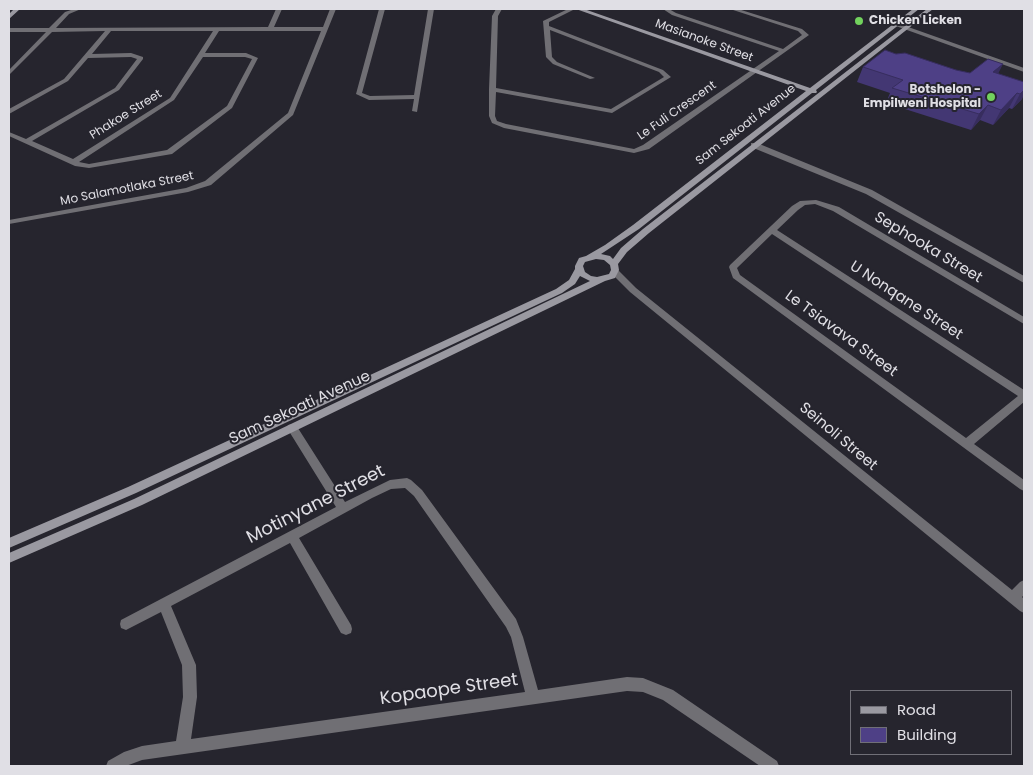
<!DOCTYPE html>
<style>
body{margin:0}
#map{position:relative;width:1033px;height:775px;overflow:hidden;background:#26252e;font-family:Poppins,sans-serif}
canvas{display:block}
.frame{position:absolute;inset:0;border:10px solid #e0dfe5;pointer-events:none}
.legend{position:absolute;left:850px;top:690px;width:162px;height:65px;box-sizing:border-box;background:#26252e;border:1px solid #706f77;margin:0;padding:6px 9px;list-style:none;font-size:15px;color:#e0dfe5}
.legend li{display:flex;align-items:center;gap:10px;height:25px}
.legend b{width:25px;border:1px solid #706f77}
</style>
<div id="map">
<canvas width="1033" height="775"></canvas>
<div class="frame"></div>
<ul class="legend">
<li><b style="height:6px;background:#9a99a1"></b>Road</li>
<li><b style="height:14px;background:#4e4086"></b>Building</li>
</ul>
</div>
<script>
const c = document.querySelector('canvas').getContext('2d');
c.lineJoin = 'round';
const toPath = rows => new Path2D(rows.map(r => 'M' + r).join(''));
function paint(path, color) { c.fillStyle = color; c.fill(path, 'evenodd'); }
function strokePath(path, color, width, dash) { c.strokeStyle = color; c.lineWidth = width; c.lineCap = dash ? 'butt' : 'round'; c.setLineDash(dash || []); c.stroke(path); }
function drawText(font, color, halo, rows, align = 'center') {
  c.font = font + ' Poppins,sans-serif'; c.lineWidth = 4; c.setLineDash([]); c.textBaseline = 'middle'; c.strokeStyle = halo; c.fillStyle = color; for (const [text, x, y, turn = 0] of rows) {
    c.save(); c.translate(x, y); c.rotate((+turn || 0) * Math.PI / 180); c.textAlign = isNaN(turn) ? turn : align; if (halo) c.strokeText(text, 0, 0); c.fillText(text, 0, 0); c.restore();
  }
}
paint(toPath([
 [74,9,81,9,69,14,56,28,268,27,276,9,282,9,274,27,323,27,330,9,336,9,293,115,211,185,188,192,9,224,9,220,186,188,205,181,288,113,321,31,219,31,205,53,246,53,258,58,232,108,172,154,89,168,75,166,9,136,9,132,26,139,115,88,137,59,131,57,88,58,68,81,9,114,9,109,64,79,105,31,52,32,9,75,9,70,46,32,9,32,9,28,49,28,65,12,74,9],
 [111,31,213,31,170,98,73,159,32,141,119,90,143,59,143,57,131,53,92,54,111,31],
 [203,57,245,57,252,59,227,106,167,150,89,164,79,162,174,100,203,57],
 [379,9,385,9,362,93,370,96,414,95,428,9,434,9,417,112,412,111,414,99,369,100,356,94,379,9],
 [496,9,502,9,498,16,496,88,611,109,664,77,659,72,550,30,552,57,557,62,595,78,590,79,553,64,546,57,543,21,568,9,575,9,549,22,549,26,663,70,671,77,612,113,496,92,495,116,497,121,506,124,634,149,643,145,779,51,672,15,663,9,669,9,676,13,783,49,802,35,798,31,730,9,738,9,802,29,809,35,649,149,634,153,504,128,492,123,489,116,489,89,492,16,496,9],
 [893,23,897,23,1024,68,1024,72,893,25,893,23],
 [751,143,757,143,872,190,1024,276,1024,283,866,194,751,147,751,143],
 [816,200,839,207,1024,317,1024,324,833,211,815,204,805,205,798,210,777,230,1024,390,1024,402,974,444,1024,480,1024,491,1020,489,733,278,729,267,730,265,792,206,800,201,816,200],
 [772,234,1018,396,966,438,740,275,737,268,772,234],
 [615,269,618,270,636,288,1012,590,1020,582,1024,580,1024,595,1022,597,1024,599,1024,613,1020,611,630,292,612,274,611,272,615,269],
 [292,424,296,425,345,502,390,480,407,478,411,480,422,490,516,619,523,637,538,690,627,677,643,678,673,690,777,761,779,766,760,766,663,700,643,692,627,691,142,760,126,766,106,766,108,761,124,752,142,746,176,741,183,697,182,665,161,612,126,630,121,628,120,624,121,620,336,507,287,428,288,425,292,424],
 [405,488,414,496,506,627,511,637,525,692,191,739,197,697,196,665,171,606,290,543,341,633,346,635,351,633,352,629,351,625,299,538,372,498,391,489,405,488]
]), '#706f74');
paint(toPath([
 [14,9,20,9,9,19,9,14,14,9],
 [576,9,584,9,810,88,913,9,919,9,816,90,817,92,816,93,812,93,639,229,601,254,610,256,613,259,621,248,643,229,927,9,933,9,649,233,627,252,618,264,619,270,615,278,605,281,142,505,9,563,9,553,134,499,590,281,580,276,575,284,562,293,136,493,9,548,9,538,128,487,556,289,569,280,575,269,575,266,579,258,586,256,605,245,633,225,806,91,576,9],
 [596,259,604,260,610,265,611,270,609,274,597,277,591,276,585,272,583,266,585,262,596,259]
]), '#9a99a1');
paint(toPath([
 [896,54,956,70,970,73,998,74,1024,82,1022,99,1012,109,1009,108,993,125,980,120,971,130,886,103,890,93,857,82,863,67]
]), '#433773');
paint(toPath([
 [1003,64,996,78,993,72],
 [1024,90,1024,95,1022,99,1012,109,1020,94],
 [1017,93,1009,108,993,125,1001,110],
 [988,105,980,120,971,130,979,114]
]), '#372d5e');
const building = toPath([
 [885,50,896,54,905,53,956,70,970,73,988,59,1003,64,993,72,1024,82,1024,90,1020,94,1017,93,1001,110,988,105,979,114,892,88,903,80,863,67,885,50]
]);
paint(building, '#4e4086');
strokePath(building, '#372d5e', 1);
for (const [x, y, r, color] of [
 [859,21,5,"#72d25d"],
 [991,97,5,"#72d25d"]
]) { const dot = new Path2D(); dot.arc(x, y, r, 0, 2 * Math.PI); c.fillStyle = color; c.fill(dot); strokePath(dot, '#26252e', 2); }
drawText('bold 12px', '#e0dfe5', '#26252e', [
 ["Chicken Licken",869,21],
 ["Botshelon -",981,90,"right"],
 ["Empilweni Hospital",981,104,"right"]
], 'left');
drawText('12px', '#e0dfe5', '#26252e', [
 ["Masianoke Street",704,41,20],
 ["Le Fuli Crescent",677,111,-35],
 ["Phakoe Street",126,115,-32],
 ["Sam Sekoati Avenue",746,125,-38],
 ["Mo Salamotlaka Street",127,189,-11]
]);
drawText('15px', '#e0dfe5', '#26252e', [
 ["Sephooka Street",928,248,31],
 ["U Nonqane Street",906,301,33],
 ["Le Tsiavava Street",841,334,36],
 ["Sam Sekoati Avenue",300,408,-25],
 ["Seinoli Street",838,437,40]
]);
drawText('18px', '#e0dfe5', '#26252e', [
 ["Motinyane Street",316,505,-27],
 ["Kopaope Street",449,690,-8]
]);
</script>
